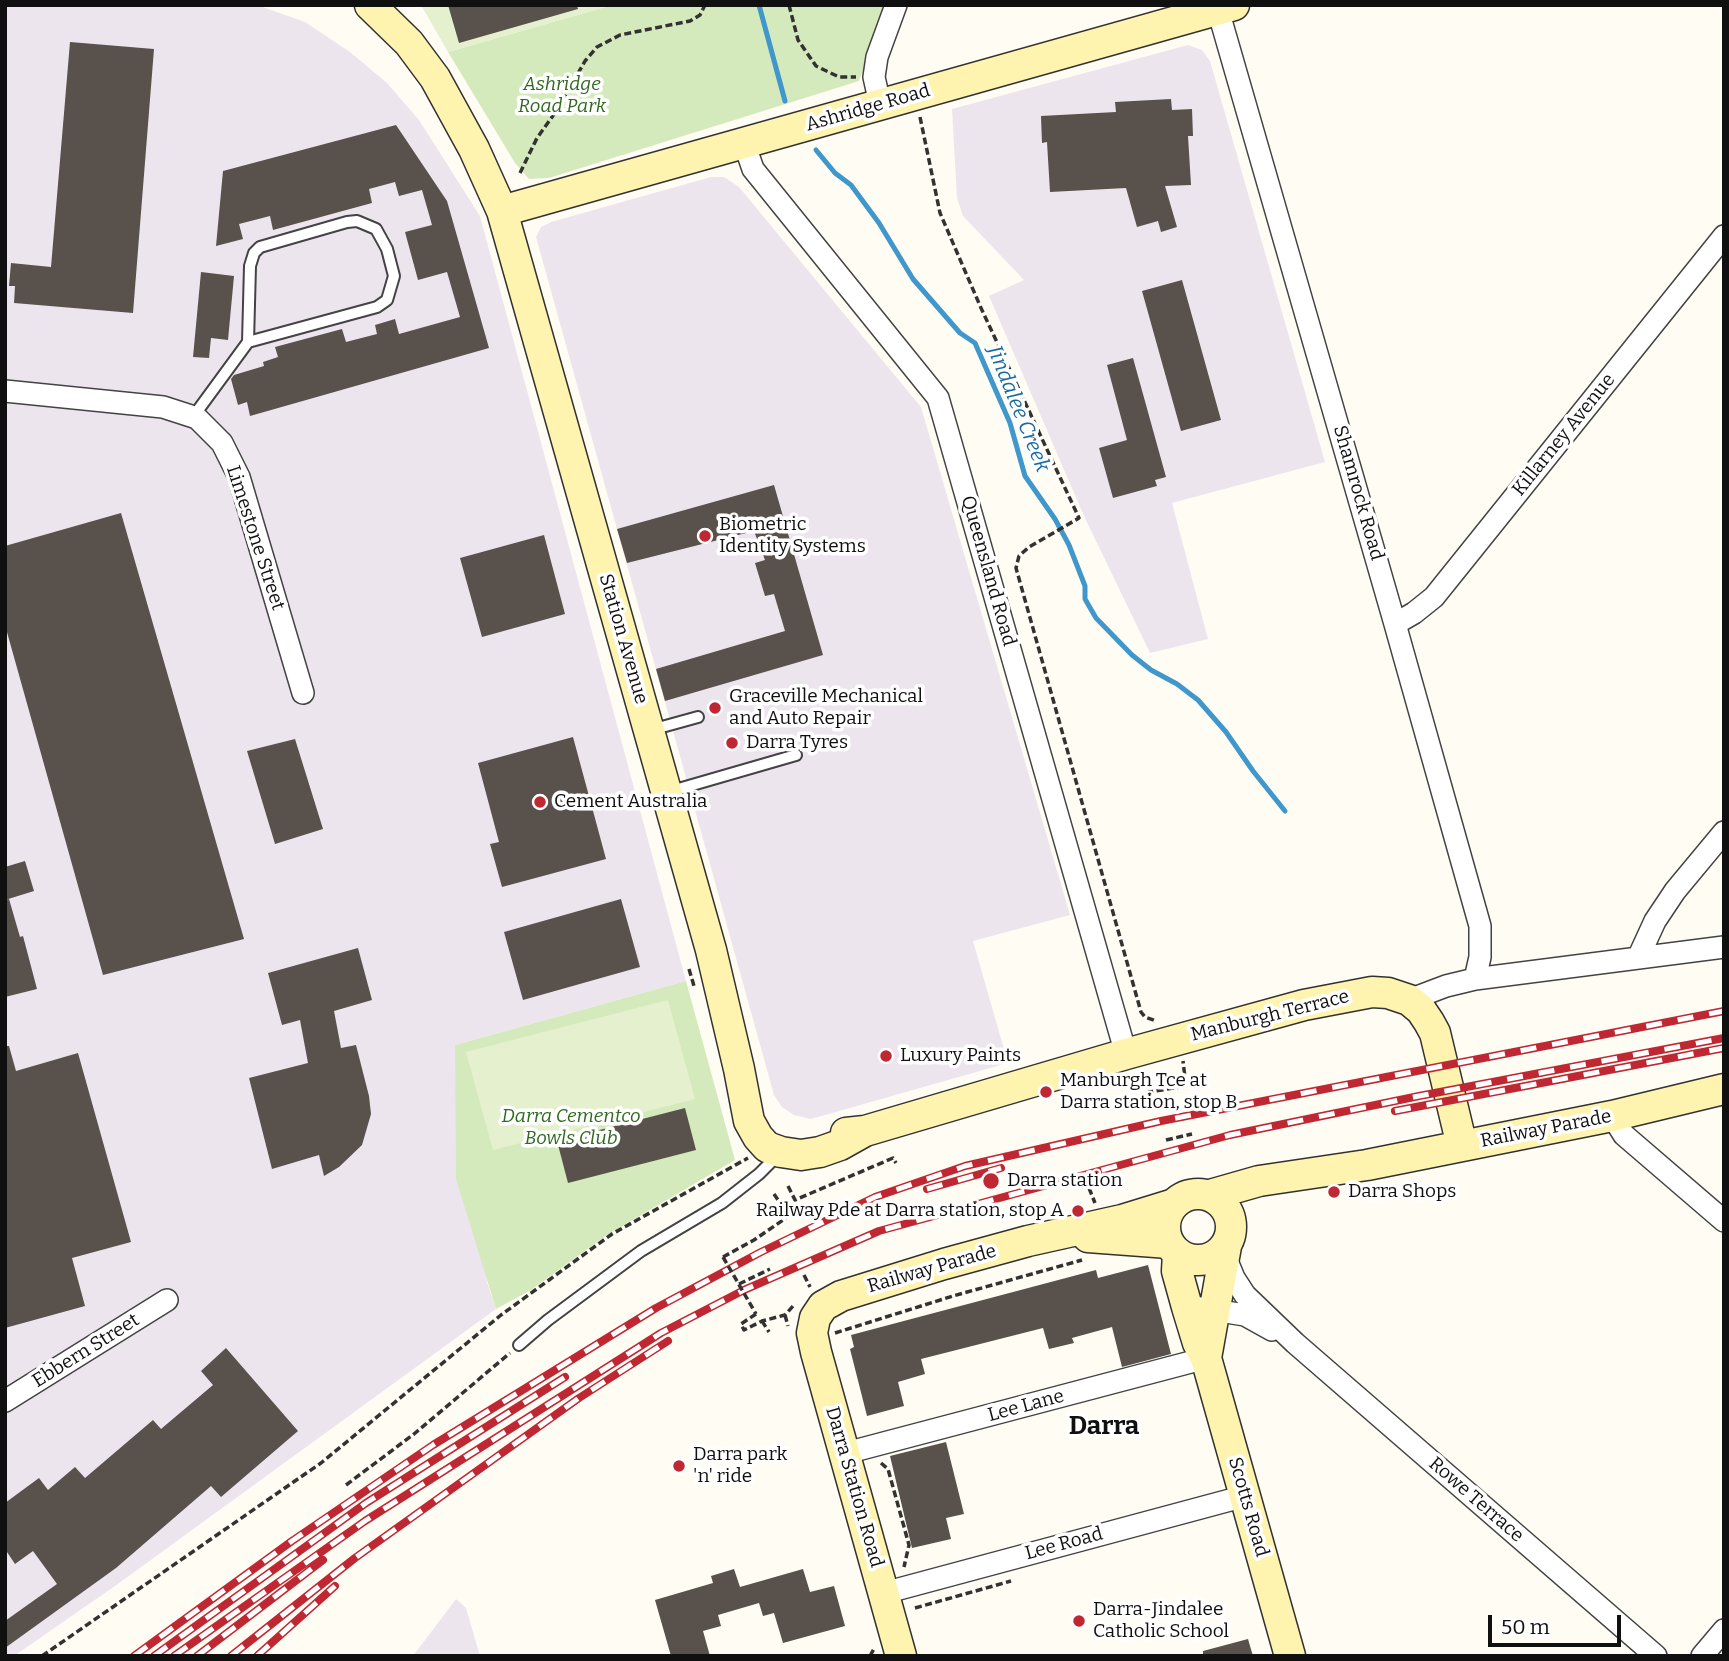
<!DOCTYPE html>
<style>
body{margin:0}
#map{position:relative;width:1729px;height:1661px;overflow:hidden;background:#fffcf3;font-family:Bitter,serif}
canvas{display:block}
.frame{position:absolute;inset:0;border:7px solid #101010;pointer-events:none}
.scale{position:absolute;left:1488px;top:1615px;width:133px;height:32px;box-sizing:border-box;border:4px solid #101010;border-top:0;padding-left:9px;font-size:21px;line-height:24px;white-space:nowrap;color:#101010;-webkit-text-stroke:5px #fff;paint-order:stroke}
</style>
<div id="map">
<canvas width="1729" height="1661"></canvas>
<div class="frame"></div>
<div class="scale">50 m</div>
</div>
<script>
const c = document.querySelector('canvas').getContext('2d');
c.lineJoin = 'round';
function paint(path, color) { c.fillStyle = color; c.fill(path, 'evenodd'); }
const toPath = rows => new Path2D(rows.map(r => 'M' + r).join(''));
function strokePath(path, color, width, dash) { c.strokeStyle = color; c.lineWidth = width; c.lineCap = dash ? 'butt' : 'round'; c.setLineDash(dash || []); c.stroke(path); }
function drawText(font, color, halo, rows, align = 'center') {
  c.font = font + ' Bitter,serif'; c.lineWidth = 7; c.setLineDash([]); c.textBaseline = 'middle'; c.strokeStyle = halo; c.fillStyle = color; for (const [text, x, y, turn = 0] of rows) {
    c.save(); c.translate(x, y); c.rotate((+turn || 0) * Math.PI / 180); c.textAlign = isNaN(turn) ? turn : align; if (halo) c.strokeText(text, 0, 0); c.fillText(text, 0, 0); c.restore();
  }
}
paint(toPath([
 [5,5,257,5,305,22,350,52,387,83,419,120,480,216,686,981,455,1045,487,1282,496,1309,115,1586,14,1656,5,1656],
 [1188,45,1202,50,1210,61,1325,462,1172,503,1208,639,1150,653,1084,516,989,296,1024,280,963,216,957,198,952,109],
 [711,177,724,177,739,187,921,407,1070,915,973,941,1008,1063,811,1119,794,1115,782,1107,774,1095,536,237,541,227,551,222],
 [456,1599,466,1608,480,1656,413,1656]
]), '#ede5ee');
paint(toPath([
 [612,5,887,5,859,81,549,178,529,179,515,163,448,52],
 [686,981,735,1160,607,1235,531,1290,496,1309,456,1179,455,1045]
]), '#d5eabc');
paint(toPath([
 [421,5,612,5,448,52],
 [668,1000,695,1099,493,1150,466,1052]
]), '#e5f1ce');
strokePath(toPath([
 [759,5,785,101],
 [816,150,835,173,851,185,879,223,913,279,960,333,975,343,1010,423,1025,476,1055,519,1069,545,1085,586,1085,599,1096,618,1132,655,1151,670,1177,684,1198,700,1226,732,1253,771,1285,811]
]), '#4097cc', 5);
paint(toPath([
 [448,5,577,5,578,9,459,43],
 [70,42,154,49,133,313,14,303,15,286,9,286,11,263,51,267],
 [1171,99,1172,110,1192,109,1193,136,1188,136,1191,185,1165,186,1177,227,1161,232,1158,221,1137,227,1126,188,1050,192,1047,142,1042,143,1041,116,1116,112,1115,102],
 [396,125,447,201,489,348,250,416,247,402,238,405,231,379,234,375,264,366,263,362,278,357,275,347,342,329,346,342,377,334,375,325,395,319,399,334,460,317,447,272,418,280,405,232,432,225,422,190,399,196,395,182,369,189,372,203,273,230,270,216,239,224,243,239,216,246,223,171],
 [201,272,234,276,228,340,211,338,209,358,193,357],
 [1182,280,1221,420,1181,431,1142,291],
 [1133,358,1166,477,1155,480,1157,486,1113,498,1099,448,1127,440,1107,365],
 [774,485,823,655,665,701,656,669,785,631,774,594,765,596,755,563,765,560,754,531,627,563,617,529],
 [121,513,244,939,103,975,5,625,5,546],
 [544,535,565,614,482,637,460,558],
 [573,737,606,859,502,887,490,844,499,842,478,763],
 [295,739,323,829,275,844,247,751],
 [25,861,34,891,5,900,5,867],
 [9,899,20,937,23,936,37,989,5,997,5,900],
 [621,899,640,967,523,1000,504,932],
 [358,948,372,1000,334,1011,341,1048,356,1045,369,1096,371,1114,362,1145,339,1167,324,1176,319,1155,272,1169,249,1078,308,1063,300,1020,282,1025,268,973],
 [5,1046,9,1046,16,1071,78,1053,131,1242,72,1258,85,1306,5,1328],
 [685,1108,696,1150,568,1183,557,1141],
 [1148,1265,1171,1354,1122,1367,1112,1327,1072,1338,1074,1343,1049,1349,1043,1328,921,1359,925,1374,898,1382,904,1406,867,1416,850,1349,854,1347,851,1335,1096,1270,1098,1278],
 [226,1348,298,1431,221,1497,211,1486,116,1568,5,1648,5,1621,57,1584,33,1551,15,1564,5,1549,5,1503,39,1478,48,1490,75,1467,85,1478,153,1420,161,1429,213,1385,201,1371],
 [946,1442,964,1514,946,1518,951,1539,912,1548,890,1456],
 [734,1569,740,1587,803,1569,810,1592,834,1586,845,1626,783,1643,774,1613,763,1616,759,1603,718,1615,721,1626,703,1631,710,1656,671,1656,655,1600,713,1583,711,1576],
 [1248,1639,1253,1656,1203,1656,1203,1651]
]), '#58514c');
const lane = toPath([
 [193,417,248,342,250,266,254,253,260,247,347,222,357,221,376,229,387,249,394,276,387,300,377,307,248,342],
 [651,730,698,717],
 [668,792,796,755],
 [519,1345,548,1320,641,1251,722,1203,759,1174,779,1154]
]);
const street = toPath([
 [1218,10,1395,624,1480,926,1480,957,1475,979],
 [880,104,874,77,877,57,896,5],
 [744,143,753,169,938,398,1126,1054],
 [5,391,163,407,197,418,222,443,239,477,303,693],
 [1395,624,1414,613,1434,597,1724,236],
 [1638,958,1655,921,1675,891,1724,832],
 [1409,1000,1446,986,1475,979,1724,947],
 [1612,1116,1624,1135,1724,1221],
 [1225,1256,1234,1278,1245,1295,1295,1343,1656,1656],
 [1200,1308,1245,1315,1272,1330],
 [5,1401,167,1300],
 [846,1453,1206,1358],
 [884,1593,1245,1496],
 [1702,1656,1724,1630]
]);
const secondary = toPath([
 [370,5,409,43,435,78,474,149,502,211,711,950,739,1069,749,1121,758,1137,767,1147,781,1152,801,1155,820,1152,840,1145,865,1131],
 [502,211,1234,5],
 [846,1133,865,1131,1126,1054,1304,1005,1372,992,1388,993,1409,1000,1421,1010,1429,1022,1435,1033,1462,1146],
 '1165 1227a33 33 0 1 1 66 0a33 33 0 1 1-66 0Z',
 [1210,1195,1259,1181,1367,1165,1612,1116,1724,1089],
 [1088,1237,1169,1243],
 [1178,1253,1177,1271,1187,1307,1198,1343,1206,1358,1290,1656],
 [1206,1358,1226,1246],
 [901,1656,816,1352,812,1333,815,1318,823,1306,841,1296,944,1264,1028,1241,1122,1220,1174,1204]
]);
strokePath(lane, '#434343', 14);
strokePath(street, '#434343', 24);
strokePath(secondary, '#323232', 33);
strokePath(toPath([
 [789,5,798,40,816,66,839,77,856,77],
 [920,117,940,213,981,308,1079,518,1029,547,1019,556,1016,568,1141,1012,1145,1017,1156,1021],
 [520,173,537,138,557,110,585,61,597,47,620,35,690,21,700,15,705,5],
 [689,969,694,986],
 [1152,1105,1149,1092,1186,1086,1183,1061],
 [1166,1140,1192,1134],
 [788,1186,795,1200,893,1158,896,1163],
 [1089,1188,1095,1203],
 [723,1257,754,1240,786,1218,784,1209,774,1194],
 [804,1275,810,1287],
 [739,1284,770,1269],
 [756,1314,741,1324,744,1330,762,1321,785,1315,794,1305],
 [785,1315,788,1326],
 [762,1321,769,1332],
 [835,1333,953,1296,1082,1260],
 [881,1463,888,1469,909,1545,904,1567],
 [346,1485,414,1434,510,1353],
 [915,1608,1011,1581],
 [42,1656,321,1463,501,1315,612,1234,748,1158],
 [870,1656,875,1647]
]), '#323232', 3.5, [7, 3.5]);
strokePath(lane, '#fff', 10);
strokePath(street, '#fff', 21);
strokePath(secondary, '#fef3af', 30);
const rail = toPath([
 [1395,1111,1724,1048],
 [927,1189,1001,1168],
 [134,1656,292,1541,433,1445,656,1308,761,1252,875,1197,965,1166,1161,1121,1724,1011],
 [154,1656,366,1503,565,1377],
 [174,1656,365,1521,661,1333,744,1290,879,1231,1230,1135,1419,1096,1724,1038],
 [197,1656,323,1560],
 [231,1656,355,1558,579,1398,668,1341],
 [257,1656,335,1586]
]);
strokePath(rail, '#bf2833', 8);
strokePath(rail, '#fff', 5, [16]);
strokePath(toPath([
 [723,1257,756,1314]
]), '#323232', 3.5, [7, 3.5]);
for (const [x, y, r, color] of [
 [705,536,7,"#bf2833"],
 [715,708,7,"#bf2833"],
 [732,743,7,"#bf2833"],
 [540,802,7,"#bf2833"],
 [886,1056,7,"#bf2833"],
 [1046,1092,7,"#bf2833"],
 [991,1181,9,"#bf2833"],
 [1334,1192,7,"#bf2833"],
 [1078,1211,7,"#bf2833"],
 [679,1466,7,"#bf2833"],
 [1079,1621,7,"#bf2833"]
]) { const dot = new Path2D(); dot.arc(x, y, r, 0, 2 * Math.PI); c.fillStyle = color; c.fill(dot); strokePath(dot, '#fff', 2.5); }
drawText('italic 19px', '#306820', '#fff', [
 ["Ashridge",562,85],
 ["Road Park",562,107],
 ["Darra Cementco",571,1117],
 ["Bowls Club",571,1139]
]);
drawText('19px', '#101010', '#fff', [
 ["Ashridge Road",868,108,-16],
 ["Killarney Avenue",1564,435,-51],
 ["Shamrock Road",1358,493,74],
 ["Limestone Street",255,538,72],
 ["Queensland Road",988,571,74],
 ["Station Avenue",623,639,74],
 ["Manburgh Terrace",1270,1016,-14],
 ["Railway Parade",1546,1129,-11],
 ["Railway Parade",932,1269,-16],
 ["Ebbern Street",86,1351,-32],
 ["Lee Lane",1026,1406,-15],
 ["Darra Station Road",854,1487,74],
 ["Rowe Terrace",1476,1500,41],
 ["Scotts Road",1248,1507,74],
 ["Lee Road",1064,1544,-15]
]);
drawText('19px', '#101010', '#fff', [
 ["Biometric",719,525],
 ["Identity Systems",719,547],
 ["Graceville Mechanical",729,697],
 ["and Auto Repair",729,719],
 ["Darra Tyres",746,743],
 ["Cement Australia",554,802],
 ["Luxury Paints",900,1056],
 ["Manburgh Tce at",1060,1081],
 ["Darra station, stop B",1060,1103],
 ["Darra station",1007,1181],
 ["Darra Shops",1348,1192],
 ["Railway Pde at Darra station, stop A",1064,1211,"right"],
 ["Darra park",693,1455],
 ["'n' ride",693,1477],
 ["Darra-Jindalee",1093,1610],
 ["Catholic School",1093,1632]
], 'left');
drawText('italic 21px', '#1969a1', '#fff', [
 ["Jindalee Creek",1018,409,68]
]);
drawText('bold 26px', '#101010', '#fff', [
 ["Darra",1104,1427]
]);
</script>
